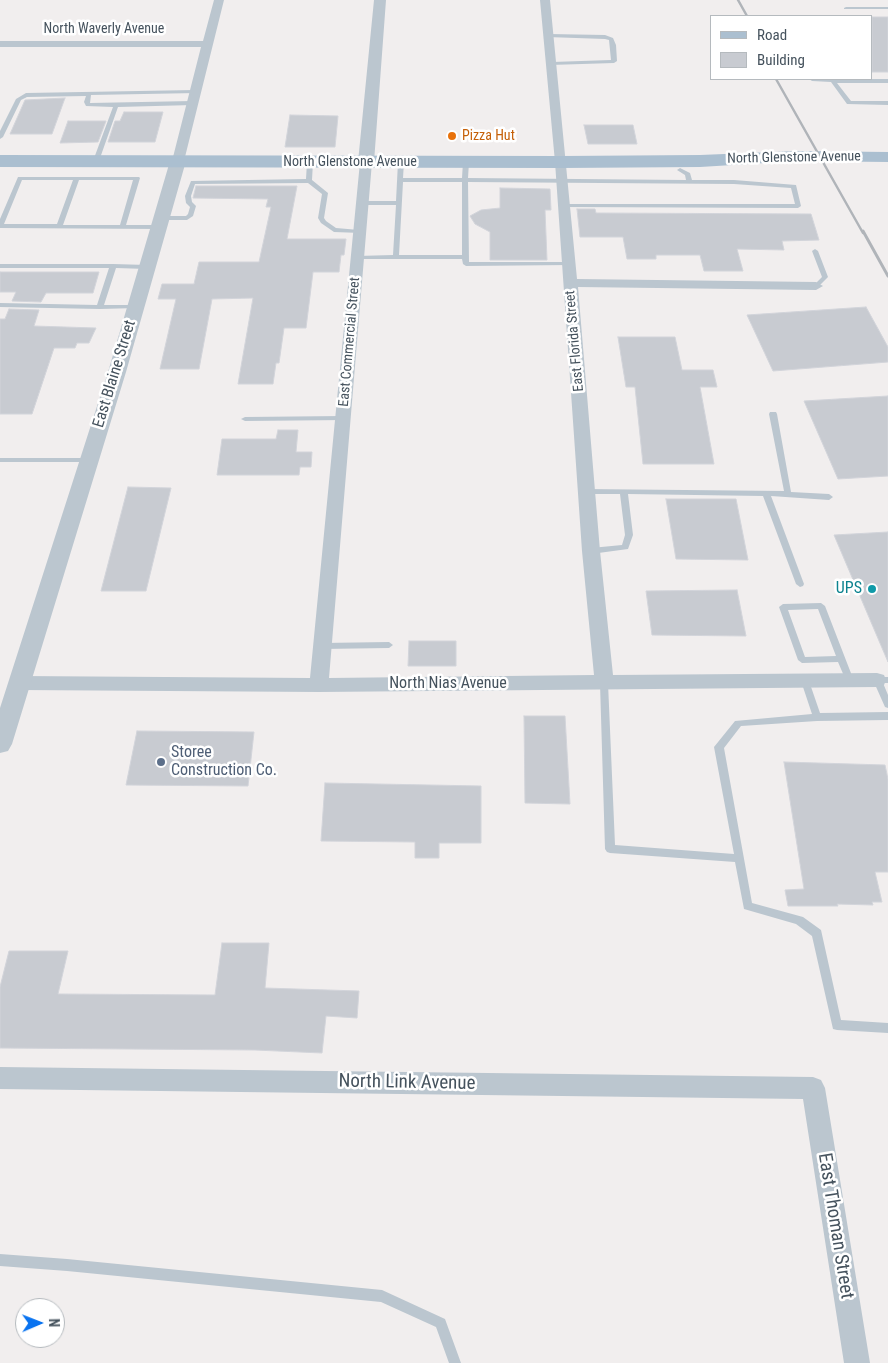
<!DOCTYPE html>
<style>
body{margin:0}
#map{position:relative;width:888px;height:1363px;overflow:hidden;background:#f1eeee;font-family:"Roboto Condensed",sans-serif}
canvas{display:block}
.legend{position:absolute;left:710px;top:15px;width:162px;height:65px;box-sizing:border-box;background:#fff;border:1px solid #b5babe;margin:0;padding:6px 9px;list-style:none;font-size:15px;color:#45525d}
.legend li{display:flex;align-items:center;gap:10px;height:25px}
.legend b{width:25px;border:1px solid #b5babe}
.north{position:absolute;left:15px;top:1298px;width:50px;height:50px;box-sizing:border-box;background:#fff;border:1px solid #b5babe;border-radius:50%;rotate:89deg;font-size:14px;font-weight:700;line-height:20px;text-align:center;color:#45525d}
.north::after{content:'';display:block;margin:auto;width:18px;height:22px;background:#0973f0;clip-path:polygon(50% 0,100% 100%,50% 72%,0 100%)}
</style>
<div id="map">
<canvas width="888" height="1363"></canvas>
<ul class="legend">
<li><b style="height:6px;background:#abbfd0"></b>Road</li>
<li><b style="height:14px;background:#c8cbd1"></b>Building</li>
</ul>
<div class="north">N</div>
</div>
<script>
const c = document.querySelector('canvas').getContext('2d');
c.lineJoin = 'round';
function paint(path, color) { c.fillStyle = color; c.fill(path, 'evenodd'); }
const toPath = rows => new Path2D(rows.map(r => 'M' + r).join(''));
function strokePath(path, color, width, dash) { c.strokeStyle = color; c.lineWidth = width; c.lineCap = dash ? 'butt' : 'round'; c.setLineDash(dash || []); c.stroke(path); }
function drawText(font, color, halo, rows, align = 'center') {
  c.font = font + ' "Roboto Condensed",sans-serif'; c.lineWidth = 5; c.setLineDash([]); c.textBaseline = 'middle'; c.strokeStyle = halo; c.fillStyle = color; for (const [text, x, y, turn = 0] of rows) {
    c.save(); c.translate(x, y); c.rotate((+turn || 0) * Math.PI / 180); c.textAlign = isNaN(turn) ? turn : align; if (halo) c.strokeText(text, 0, 0); c.fillText(text, 0, 0); c.restore();
  }
}
const building = toPath([
 [872,17,888,17,888,72,872,72,872,17],
 [65,98,52,134,10,134,25,100,65,98],
 [124,112,163,112,155,142,108,142,115,121,120,121,124,112],
 [290,115,338,116,335,147,285,147,290,115],
 [68,121,106,121,98,142,60,143,68,121],
 [584,125,633,125,637,144,588,144,584,125],
 [196,186,297,186,287,239,346,239,344,255,341,255,339,272,313,272,306,328,284,328,279,363,276,363,273,384,238,384,253,298,212,299,199,369,160,369,176,299,158,299,162,284,194,284,199,262,259,262,271,207,266,207,268,199,193,198,196,186],
 [500,188,550,189,551,210,545,210,547,260,490,260,490,232,475,224,470,216,481,210,500,208,500,188],
 [577,209,595,209,596,213,811,214,819,240,782,241,784,250,737,249,743,271,704,271,700,255,656,255,656,259,627,259,623,237,580,237,577,209],
 [0,272,99,272,93,293,46,293,41,302,12,301,16,292,0,292,0,272],
 [866,307,888,347,888,362,773,371,747,315,866,307],
 [9,309,39,310,34,326,96,328,89,343,77,343,75,348,54,348,32,414,0,414,0,319,5,319,9,309],
 [618,337,675,337,682,370,713,370,717,387,700,387,714,464,643,464,635,387,626,387,618,337],
 [888,396,888,476,838,479,804,401,888,396],
 [278,430,298,430,296,452,312,452,311,467,300,467,299,475,217,475,222,439,276,439,278,430],
 [128,487,171,488,146,591,101,591,128,487],
 [666,499,736,499,748,560,676,559,666,499],
 [888,532,888,662,834,535,888,532],
 [737,590,746,636,652,635,646,591,737,590],
 [409,641,456,641,456,666,408,666,409,641],
 [524,716,565,716,570,804,525,803,524,716],
 [137,731,254,732,248,786,126,785,137,731],
 [784,762,885,765,888,779,888,872,875,872,882,902,872,902,873,905,837,904,838,906,788,906,785,890,804,889,784,762],
 [325,783,481,786,481,843,439,843,439,858,415,858,415,842,321,841,325,783],
 [222,943,269,943,265,988,359,991,357,1018,326,1016,322,1053,255,1050,0,1048,0,987,9,951,68,951,58,994,215,995,222,943]
]);
paint(building, '#c8cbd1');
strokePath(building, '#d2d4da', 1);
paint(toPath([
 [846,7,888,7,888,9,844,9,844,8,846,7],
 [549,34,605,35,613,38,616,45,617,61,614,63,550,65,549,64,552,62,611,60,609,40,605,39,547,37,546,36,549,34],
 [809,79,888,79,888,83,837,83,851,101,888,101,888,105,847,104,831,82,812,81,809,79],
 [195,90,197,91,197,93,91,95,90,103,193,101,196,103,193,105,118,107,99,161,96,163,93,161,113,107,86,106,84,102,86,96,27,97,21,100,3,137,0,139,0,131,16,99,26,93,195,90],
 [310,160,313,162,312,180,328,193,324,218,326,221,336,228,359,230,361,231,361,233,334,232,321,223,318,218,322,194,308,183,195,184,191,196,192,202,196,206,193,216,187,220,161,220,158,218,161,216,186,216,188,214,190,207,186,203,185,196,191,181,306,179,307,162,310,160],
 [401,160,404,162,403,178,462,178,463,162,466,160,469,162,468,178,686,180,685,175,677,170,680,168,690,173,692,180,734,180,796,185,801,206,798,208,564,207,562,206,562,204,795,204,791,188,734,184,468,182,469,262,568,262,571,264,570,265,466,266,463,264,462,259,355,259,354,258,357,256,393,255,396,205,362,205,359,203,362,201,396,201,398,162,401,160],
 [403,182,462,182,462,255,399,255,403,182],
 [18,177,139,177,140,178,126,225,159,225,162,227,159,229,0,228,0,219,18,177],
 [22,180,73,180,57,224,4,224,22,180],
 [79,180,133,180,120,225,63,225,79,180],
 [815,249,818,251,828,277,818,287,816,288,813,286,822,277,812,251,815,249],
 [0,264,113,264,147,265,150,267,147,269,116,268,104,305,135,305,138,307,137,308,100,309,0,307,0,303,97,305,109,268,0,268,0,264],
 [770,412,776,412,777,414,791,492,829,494,833,497,829,500,771,496,804,584,803,586,800,587,796,584,763,496,628,494,633,535,628,549,591,554,588,553,587,551,591,548,622,545,625,535,620,494,587,494,583,491,584,489,784,491,769,414,770,412],
 [343,416,346,416,346,420,245,421,241,419,245,417,343,416],
 [0,458,89,458,93,460,89,462,0,462,0,458],
 [821,603,825,606,854,681,853,683,847,683,838,662,802,663,798,660,779,607,783,604,821,603],
 [818,609,836,656,805,657,788,610,818,609],
 [389,642,393,645,389,648,322,649,318,646,322,643,389,642],
 [877,677,888,677,888,683,883,683,888,695,888,708,885,707,873,680,874,678,877,677],
 [805,678,808,679,809,681,820,713,888,712,888,720,817,721,741,726,724,748,752,903,803,917,821,930,841,1020,888,1023,888,1033,837,1030,833,1029,812,936,796,924,744,909,735,862,610,853,607,852,605,849,600,683,601,681,607,681,608,683,615,845,734,854,714,747,735,721,812,714,801,681,802,679,805,678],
 [0,1254,67,1259,382,1290,445,1319,461,1363,449,1363,436,1327,381,1302,67,1271,0,1266,0,1254]
]), '#bbc6cf');
paint(toPath([
 [214,0,224,0,184,161,178,165,172,161,201,47,0,47,0,41,203,41,214,0],
 [540,0,550,0,577,279,816,282,823,286,816,290,578,287,600,551,613,675,877,673,884,675,886,680,884,685,877,687,319,692,19,690,12,688,10,683,12,678,19,676,310,678,360,162,366,158,372,162,329,678,594,675,582,551,555,162,540,0],
 [0,1067,813,1077,821,1080,825,1088,870,1363,844,1363,803,1099,0,1089,0,1067]
]), '#bbc6cf');
paint(toPath([
 [374,0,386,0,374,162,371,165,366,167,361,165,358,162,374,0],
 [178,156,183,158,186,161,126,372,12,744,8,751,0,753,0,708,108,372,170,161,173,158,178,156]
]), '#bbc6cf');
paint(toPath([
 [798,151,888,152,888,162,798,161,700,167,561,168,0,167,0,155,561,156,700,155,798,151]
]), '#abbfd0');
strokePath(toPath([
 [738,0,747,16],
 [776,79,863,233]
]), '#b0b4b9', 2.5);
strokePath(toPath([
 [863,231,888,276]
]), '#b0b4b9', 3);
for (const [x, y, r, color] of [
 [452,136,5,"#e8710a"],
 [872,589,5,"#0f9aa8"],
 [161,762,5,"#5c6f8a"]
]) { const dot = new Path2D(); dot.arc(x, y, r, 0, 2 * Math.PI); c.fillStyle = color; c.fill(dot); strokePath(dot, '#fff', 2); }
drawText('14px', '#45525d', '#fff', [
 ["North Waverly Avenue",104,29],
 ["North Glenstone Avenue",794,158,-1],
 ["North Glenstone Avenue",350,162],
 ["East Florida Street",575,341,-95],
 ["East Commercial Street",350,342,-85]
]);
drawText('14px', '#c56008', '#fff', [
 ["Pizza Hut",462,136]
], 'left');
drawText('16px', '#45525d', '#fff', [
 ["East Blaine Street",115,374,-73],
 ["North Nias Avenue",448,684]
]);
drawText('16px', '#0d838f', '#fff', [
 ["UPS",862,589]
], 'right');
drawText('16px', '#4e5e75', '#fff', [
 ["Storee",171,753],
 ["Construction Co.",171,771]
], 'left');
drawText('19px', '#45525d', '#fff', [
 ["North Link Avenue",407,1083,1],
 ["East Thoman Street",835,1226,81]
]);
</script>
